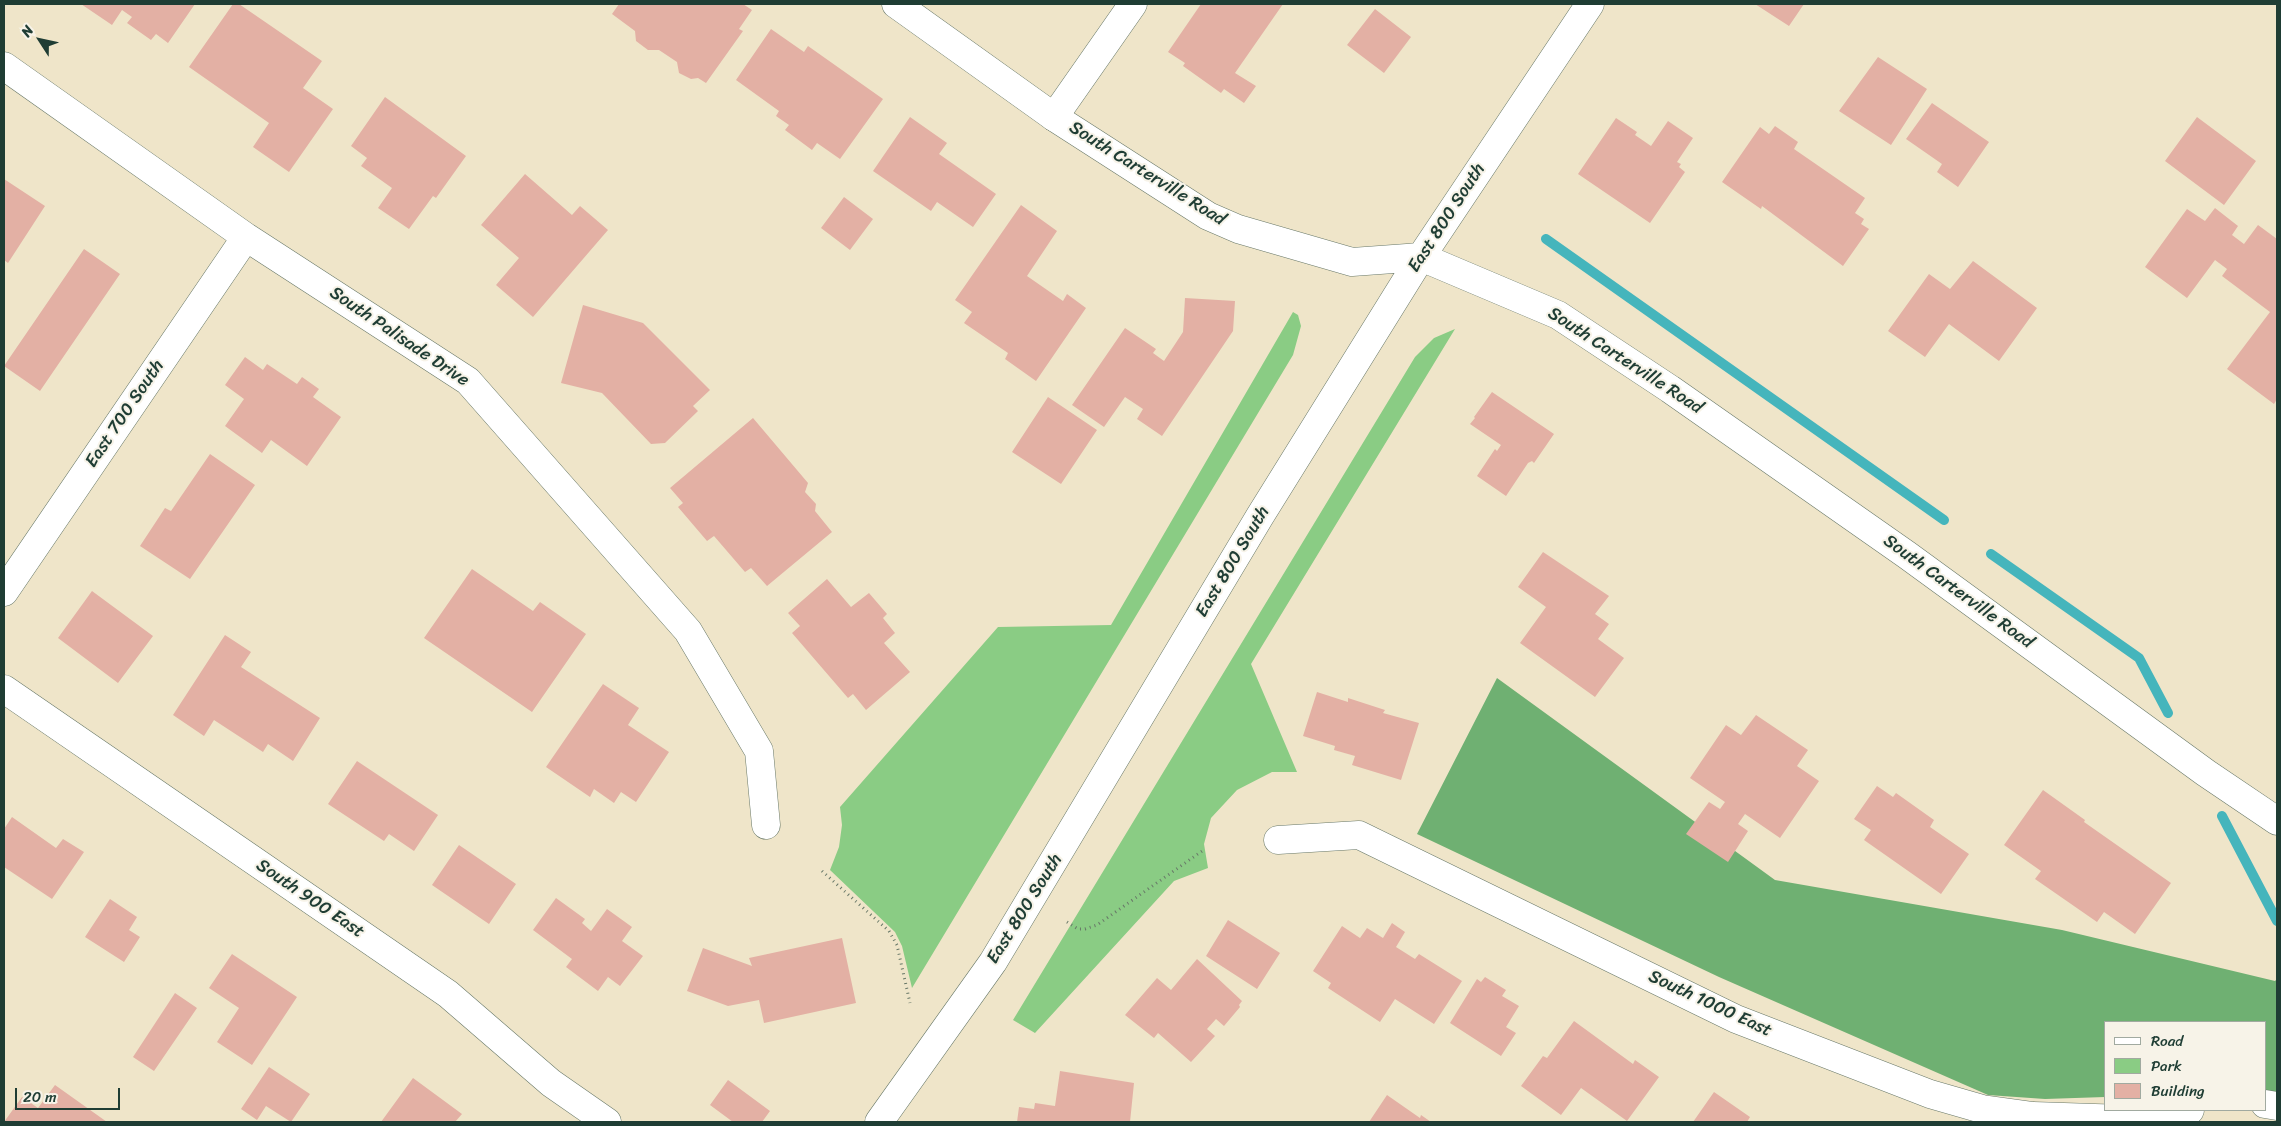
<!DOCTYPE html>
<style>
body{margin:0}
#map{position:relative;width:2281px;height:1126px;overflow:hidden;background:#efe5c9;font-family:Sriracha,sans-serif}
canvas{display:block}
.frame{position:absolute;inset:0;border:5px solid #1f3d34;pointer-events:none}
.legend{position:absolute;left:2104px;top:1021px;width:162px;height:90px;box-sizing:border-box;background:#f7f3e8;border:1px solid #a1aaa0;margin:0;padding:6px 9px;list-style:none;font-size:15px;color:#1f3d34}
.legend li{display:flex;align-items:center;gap:10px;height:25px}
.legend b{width:25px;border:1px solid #a1aaa0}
.north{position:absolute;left:15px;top:15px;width:50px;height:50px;-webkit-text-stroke:4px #f7f3e8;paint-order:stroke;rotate:305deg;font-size:14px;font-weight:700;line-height:20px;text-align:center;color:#1f3d34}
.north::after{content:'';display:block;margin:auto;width:18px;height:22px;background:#1f3d34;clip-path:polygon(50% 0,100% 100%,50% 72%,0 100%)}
.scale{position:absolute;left:15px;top:1088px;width:105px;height:22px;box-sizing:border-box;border:2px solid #1f3d34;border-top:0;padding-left:6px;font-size:15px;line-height:18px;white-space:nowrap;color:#1f3d34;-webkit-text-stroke:4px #f7f3e8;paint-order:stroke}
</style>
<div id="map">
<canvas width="2281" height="1126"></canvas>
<div class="frame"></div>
<ul class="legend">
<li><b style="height:6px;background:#fff"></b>Road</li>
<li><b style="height:14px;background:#8acc84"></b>Park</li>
<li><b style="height:14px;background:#e3b0a4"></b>Building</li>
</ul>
<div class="north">N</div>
<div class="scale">20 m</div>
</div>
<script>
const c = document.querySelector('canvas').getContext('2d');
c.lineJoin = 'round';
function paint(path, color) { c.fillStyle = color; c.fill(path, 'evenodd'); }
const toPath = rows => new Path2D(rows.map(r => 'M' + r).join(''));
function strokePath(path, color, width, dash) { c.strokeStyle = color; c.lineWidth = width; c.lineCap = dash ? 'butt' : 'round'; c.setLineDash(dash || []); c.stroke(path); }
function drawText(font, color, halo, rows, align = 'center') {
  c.font = font + ' Sriracha,sans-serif'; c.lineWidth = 4; c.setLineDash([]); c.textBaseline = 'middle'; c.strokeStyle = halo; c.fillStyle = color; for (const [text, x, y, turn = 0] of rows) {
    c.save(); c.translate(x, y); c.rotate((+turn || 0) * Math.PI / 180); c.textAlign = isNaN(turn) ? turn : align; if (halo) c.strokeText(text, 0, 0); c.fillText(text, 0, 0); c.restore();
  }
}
paint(toPath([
 [1293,312,1298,315,1301,326,1293,355,912,988,902,946,895,932,830,870,839,847,842,825,840,807,998,627,1111,625],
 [1455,329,1251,664,1297,772,1272,772,1237,790,1211,818,1204,844,1208,868,1174,881,1035,1033,1013,1020,1415,357,1434,338]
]), '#8acc84');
paint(toPath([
 [1497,678,1775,880,2062,930,2275,981,2277,979,2277,1094,2265,1090,2265,1022,2105,1022,2105,1097,2045,1099,1988,1095,1719,977,1417,834]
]), '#6fb072');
strokePath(toPath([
 [1546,239,1944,520],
 [1991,554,2139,658,2168,713],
 [2222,816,2277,921]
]), '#45b5bc', 10);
paint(toPath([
 [81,4,195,4,168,43,156,34,151,40,127,23,132,17,122,10,112,25],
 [233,4,239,4,322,61,303,88,333,109,289,172,253,147,269,123,189,67],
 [619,4,743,4,752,10,739,29,743,31,706,83,698,78,691,79,679,73,677,62,659,50,648,50,636,41,635,31,612,14],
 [1201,4,1283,4,1235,73,1256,86,1244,103,1224,89,1221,93,1183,66,1185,63,1168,52],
 [1755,4,1804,4,1789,26],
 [1375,9,1411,37,1384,73,1347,45],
 [771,29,804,52,808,46,883,99,840,159,817,143,812,150,785,130,789,125,776,116,779,111,736,80],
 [1878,57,1927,89,1891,145,1839,111],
 [385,97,466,156,436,198,433,196,409,229,378,208,392,188,361,166,367,158,351,146],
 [1932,103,1989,142,1958,187,1937,172,1942,164,1906,139],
 [910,117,947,143,939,154,996,194,973,227,937,202,931,211,873,171],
 [2197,117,2256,161,2224,205,2165,161],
 [1616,118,1637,132,1635,135,1651,146,1668,121,1693,138,1677,162,1681,164,1679,167,1685,172,1650,223,1578,174],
 [1775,126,1798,142,1794,149,1865,198,1855,213,1864,219,1861,224,1869,229,1843,266,1762,206,1761,209,1722,182,1760,127,1769,134],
 [525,174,572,215,580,206,608,230,533,317,496,285,519,258,481,225],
 [4,179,45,206,8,263,4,260],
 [844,197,873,219,850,250,821,228],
 [1021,205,1057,231,1027,276,1063,301,1067,294,1086,308,1036,381,1005,359,1008,353,964,323,972,312,955,300],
 [2215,208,2238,226,2232,235,2244,244,2258,225,2277,239,2277,399,2274,404,2227,369,2270,312,2222,276,2227,269,2215,260,2187,298,2145,267,2187,209,2205,221],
 [84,249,120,274,40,391,4,366],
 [1973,261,2037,308,1999,361,1949,324,1925,357,1888,331,1929,274,1950,289],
 [1185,298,1235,301,1233,331,1162,436,1137,419,1143,409,1125,397,1104,427,1072,405,1125,328,1156,349,1153,353,1164,361,1183,332],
 [583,305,643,323,710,390,693,406,698,411,665,443,651,444,602,393,561,383],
 [245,357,263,370,267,364,297,384,302,377,319,389,313,397,341,417,307,466,271,440,262,453,225,426,244,399,225,385],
 [1492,392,1554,434,1534,463,1532,461,1528,463,1506,496,1477,476,1495,449,1497,451,1501,445,1470,424,1475,418,1474,417],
 [1048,397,1097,430,1061,484,1012,452],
 [753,418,808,483,805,492,816,504,815,511,832,532,767,586,751,568,745,572,714,536,707,541,678,507,683,503,670,488],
 [210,454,255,485,190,579,140,546,165,508,171,511],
 [1543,552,1609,596,1595,614,1609,624,1598,639,1624,658,1595,697,1520,643,1546,607,1518,587],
 [472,569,533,611,540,602,586,634,532,712,424,638],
 [827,579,851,607,869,593,887,614,883,618,895,633,884,643,910,672,866,710,853,694,848,698,792,633,800,626,788,613],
 [92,591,153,636,118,683,58,638],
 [225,635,251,652,241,667,320,718,293,761,268,744,263,752,214,720,204,736,173,715],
 [603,684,639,708,628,725,669,752,636,802,621,792,614,803,594,789,590,797,546,767],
 [1317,692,1348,702,1348,698,1385,710,1383,713,1419,723,1401,780,1352,765,1355,756,1334,750,1335,746,1303,736],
 [1756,715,1808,750,1797,766,1819,781,1780,838,1745,814,1738,824,1748,831,1728,862,1686,834,1709,802,1720,809,1725,802,1690,778,1726,725,1741,735],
 [357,761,438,815,414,851,389,834,384,841,328,804],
 [1877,786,1893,797,1896,793,1934,820,1930,827,1969,854,1941,894,1864,840,1871,830,1854,819],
 [2043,790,2085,820,2084,822,2171,883,2135,934,2104,912,2097,922,2035,879,2041,871,2004,845],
 [12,817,56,848,63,839,84,852,52,899,4,867,4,829],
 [459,845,516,884,489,924,432,885],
 [556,898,585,919,582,923,591,931,607,909,632,927,622,941,643,956,620,986,608,977,598,991,566,967,572,959,533,930],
 [110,899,137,917,129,930,140,937,124,962,85,937],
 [1228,920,1280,953,1257,989,1206,956],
 [1392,923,1405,932,1396,947,1415,959,1419,954,1462,981,1434,1024,1395,999,1380,1022,1328,988,1331,983,1313,971,1342,926,1360,938,1367,928,1383,938],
 [842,938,856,1003,764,1023,759,1000,728,1006,687,991,703,948,752,966,749,958],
 [232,954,297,997,252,1065,217,1042,239,1008,209,988],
 [1197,959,1242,1001,1239,1005,1240,1007,1224,1026,1216,1019,1207,1029,1215,1036,1191,1062,1158,1033,1154,1038,1125,1015,1157,978,1171,990],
 [1485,977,1506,990,1502,996,1519,1006,1506,1027,1516,1033,1501,1056,1450,1023,1477,979,1481,982],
 [175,993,197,1008,154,1071,133,1057],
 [1574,1021,1633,1064,1635,1060,1659,1077,1627,1121,1581,1088,1561,1115,1521,1086,1543,1056,1547,1058],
 [269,1067,310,1094,291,1122,266,1106,257,1120,241,1109],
 [1060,1071,1134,1083,1130,1122,1017,1122,1019,1107,1034,1109,1035,1103,1055,1106],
 [413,1078,462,1114,455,1122,381,1122],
 [728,1080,770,1111,762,1122,733,1122,710,1105],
 [55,1085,107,1122,4,1122,22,1097,38,1108],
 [1714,1092,1750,1117,1747,1122,1693,1122],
 [1387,1095,1420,1118,1421,1115,1431,1122,1369,1122]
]), '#e3b0a4');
const street = toPath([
 [4,66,246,237,468,381,688,631,759,751,766,825],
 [1054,117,1133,4],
 [4,592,246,237],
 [4,689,448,994,551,1083,607,1122],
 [1278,840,1359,835,1736,1019,1930,1094,1982,1109,2033,1116,2156,1120,2159,1122],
 [2265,1104,2277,1106],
 [2156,1120,2190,1110]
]);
const secondary = toPath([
 [896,4,1054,117,1208,216,1238,229,1352,262,1421,257,1558,315,1670,389,1907,555,2206,773,2277,821],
 [879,1122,993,962,1260,516,1421,257,1590,4]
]);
strokePath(street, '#687868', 29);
strokePath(secondary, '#687868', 29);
strokePath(toPath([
 [822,871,889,931,897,945,910,1003],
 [1067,922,1078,929,1085,929,1097,925,1205,849]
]), '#687868', 3, [1, 4]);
strokePath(street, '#fff', 28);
strokePath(secondary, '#fff', 28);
drawText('18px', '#1f3d34', '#f7f3e8', [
 ["South Carterville Road",1147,174,32],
 ["East 800 South",1447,218,-57],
 ["South Palisade Drive",399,337,34],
 ["South Carterville Road",1625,361,33],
 ["East 700 South",125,414,-56],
 ["East 800 South",1233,562,-59],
 ["South Carterville Road",1958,592,36],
 ["South 900 East",310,899,34],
 ["East 800 South",1025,909,-58],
 ["South 1000 East",1710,1004,25]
]);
</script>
